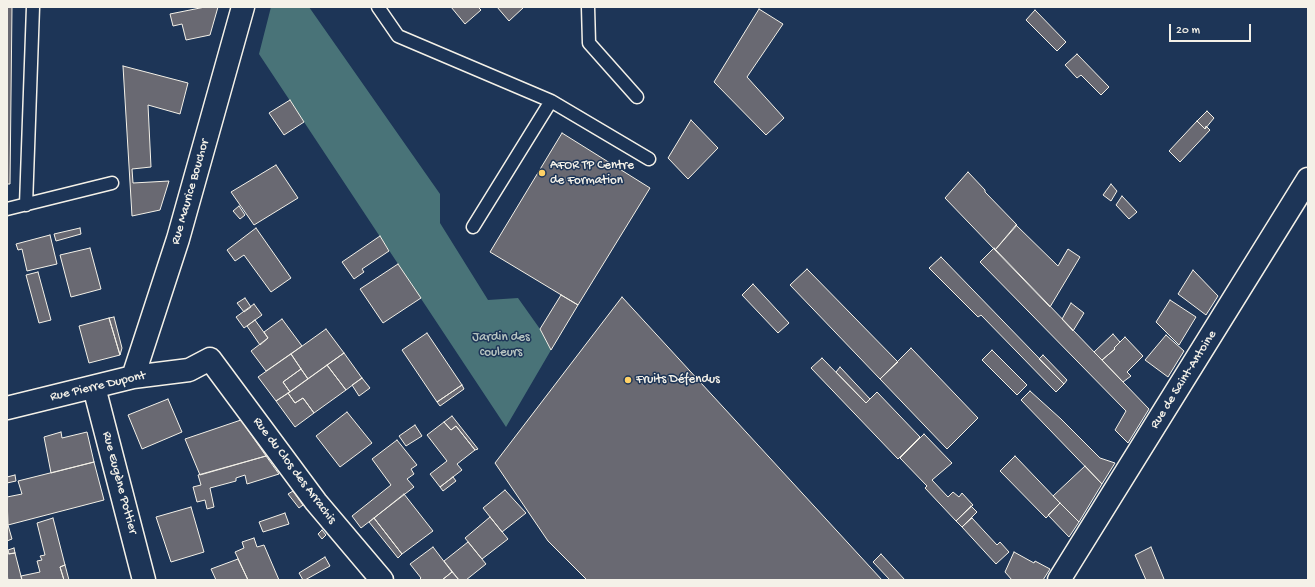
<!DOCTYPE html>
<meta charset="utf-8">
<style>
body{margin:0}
#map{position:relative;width:1315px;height:587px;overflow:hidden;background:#1d3557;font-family:"Gochi Hand",sans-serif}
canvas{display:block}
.frame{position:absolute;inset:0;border:8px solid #f4f1e8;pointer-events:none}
.scale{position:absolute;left:1169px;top:24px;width:82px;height:18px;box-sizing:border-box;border:2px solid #f4f1e8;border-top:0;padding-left:5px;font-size:12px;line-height:14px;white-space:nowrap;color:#f4f1e8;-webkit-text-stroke:3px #1d3557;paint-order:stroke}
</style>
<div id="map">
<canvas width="1315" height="587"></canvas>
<div class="frame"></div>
<div class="scale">20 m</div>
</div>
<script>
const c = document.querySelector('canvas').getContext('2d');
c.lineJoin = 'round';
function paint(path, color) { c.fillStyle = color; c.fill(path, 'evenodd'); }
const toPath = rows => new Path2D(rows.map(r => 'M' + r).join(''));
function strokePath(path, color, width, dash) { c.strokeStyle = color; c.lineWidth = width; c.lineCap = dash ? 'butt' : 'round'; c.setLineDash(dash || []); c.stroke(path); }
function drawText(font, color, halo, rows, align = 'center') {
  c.font = font + ' "Gochi Hand",sans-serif'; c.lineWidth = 3; c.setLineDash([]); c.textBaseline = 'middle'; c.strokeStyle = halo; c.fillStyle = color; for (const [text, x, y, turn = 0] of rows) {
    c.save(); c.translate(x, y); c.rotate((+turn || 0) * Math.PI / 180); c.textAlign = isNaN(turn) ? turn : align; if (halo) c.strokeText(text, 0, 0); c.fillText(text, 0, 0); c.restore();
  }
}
paint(toPath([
 [271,7,309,7,440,194,440,223,488,300,518,298,540,329,551,350,506,427,259,54]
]), '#497378');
const building = toPath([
 [7,7,12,7,10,184,7,184,7,7],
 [205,7,218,7,210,35,186,40,182,24,173,26,170,14,205,7],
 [451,7,478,7,481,10,465,24,451,7],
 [497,7,524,7,509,21,497,7],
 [759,9,783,24,747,77,784,118,766,135,714,82,759,9],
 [1035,10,1066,42,1057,51,1026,20,1035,10],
 [1077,54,1109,87,1101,95,1081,75,1077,78,1065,65,1077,54],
 [123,66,188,83,180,114,148,105,151,167,132,169,133,183,169,181,160,210,132,216,123,66],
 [290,100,304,122,284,135,269,113,290,100],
 [1207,111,1214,118,1205,129,1197,121,1207,111],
 [691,120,718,148,688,179,668,158,691,120],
 [1197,121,1205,129,1206,126,1210,130,1180,162,1169,151,1197,121],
 [562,133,650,188,578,305,490,252,562,133],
 [276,165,298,198,254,225,231,192,276,165],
 [968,172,985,190,985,192,1017,225,995,250,945,198,968,172],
 [1111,184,1117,191,1111,201,1103,195,1111,184],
 [1122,196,1137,212,1129,219,1116,205,1122,196],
 [239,206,245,215,240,219,233,211,239,206],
 [1016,225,1058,266,1068,249,1080,257,1050,307,995,250,1016,225],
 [80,228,81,234,56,241,54,234,80,228],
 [256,228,291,278,271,292,244,255,235,261,227,250,256,228],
 [50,235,57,264,27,271,22,249,18,250,16,244,50,235],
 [380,236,389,251,362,269,364,272,354,279,342,262,380,236],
 [90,248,101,289,71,297,60,255,90,248],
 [994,248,1149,409,1128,443,1115,430,1126,411,980,262,994,248],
 [941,257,1064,384,1056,392,981,315,978,317,929,268,941,257],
 [398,264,421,298,383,323,360,289,398,264],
 [807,269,898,362,880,379,790,285,807,269],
 [1193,270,1218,296,1206,315,1178,294,1193,270],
 [38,272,51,320,39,323,26,275,38,272],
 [753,284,789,323,778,333,742,295,753,284],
 [561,295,578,305,551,350,540,329,561,295],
 [622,297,882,580,587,580,548,541,495,463,622,297],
 [245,298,251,307,244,312,237,303,245,298],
 [1170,300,1196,317,1179,345,1156,322,1170,300],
 [1071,303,1084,313,1073,331,1062,319,1071,303],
 [254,304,262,315,244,328,236,317,254,304],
 [114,317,122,348,120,355,109,318,114,317],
 [109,318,120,355,89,363,79,326,109,318],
 [282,319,302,346,266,371,251,351,268,338,264,332,282,319],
 [255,320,268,338,260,345,247,326,255,320],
 [326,329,344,353,308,379,291,354,326,329],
 [427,333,462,385,437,402,402,350,427,333],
 [1113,334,1120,342,1114,348,1115,349,1102,360,1094,352,1113,334],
 [1166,335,1184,351,1168,377,1145,360,1166,335],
 [1125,337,1143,356,1127,372,1131,376,1123,382,1102,360,1115,349,1114,348,1125,337],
 [911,348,978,418,947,449,880,379,911,348],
 [992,350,1027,385,1017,395,982,360,992,350],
 [344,353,362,378,346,390,327,365,344,353],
 [291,354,301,369,283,382,290,392,276,401,258,377,291,354],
 [1043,355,1067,380,1064,384,1039,359,1043,355],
 [822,358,866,403,877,392,920,437,898,459,811,368,822,358],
 [327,365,346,390,314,413,303,398,295,403,288,393,327,365],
 [840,367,870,399,866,403,836,372,840,367],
 [301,369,308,379,290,392,283,382,301,369],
 [362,378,370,388,359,396,352,385,362,378],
 [462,385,464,389,440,406,437,402,462,385],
 [1030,391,1061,419,1100,458,1115,463,1102,484,1021,400,1030,391],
 [288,393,295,403,303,398,314,413,295,427,276,401,288,393],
 [168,399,182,432,142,449,128,415,168,399],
 [347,412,372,443,340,467,316,436,347,412],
 [452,416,478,449,475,450,456,426,451,430,444,422,452,416],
 [241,420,266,456,200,475,185,439,241,420],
 [444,422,451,430,456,426,475,450,457,464,462,470,440,487,430,474,447,461,427,435,444,422],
 [415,425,422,436,406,446,399,436,415,425],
 [61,432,62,438,87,432,94,462,51,473,44,437,61,432],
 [924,434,952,463,932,480,948,497,953,492,959,497,962,493,973,505,956,521,925,488,927,486,900,458,924,434],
 [397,440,417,465,411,469,414,474,407,479,414,487,361,528,352,516,391,485,372,459,397,440],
 [266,456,279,474,247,484,245,475,236,478,236,481,210,488,214,507,207,509,205,500,197,502,193,487,201,485,198,475,266,456],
 [1015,456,1060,503,1046,518,1000,471,1015,456],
 [94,462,104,500,8,525,7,497,22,494,18,481,94,462],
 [1085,466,1102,484,1079,522,1053,496,1085,466],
 [15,475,16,481,7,483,7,477,15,475],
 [453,477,456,481,443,491,440,487,453,477],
 [505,490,526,513,502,532,483,508,505,490],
 [293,491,303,505,299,508,288,494,293,491],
 [404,494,433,531,402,554,374,518,404,494],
 [1060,503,1079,522,1069,537,1048,515,1060,503],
 [971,506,977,512,962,527,956,521,971,506],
 [191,507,204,552,171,562,156,517,191,507],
 [285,513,289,524,263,532,259,522,285,513],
 [490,517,508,539,482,559,465,538,490,517],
 [53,518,65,565,60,567,64,580,22,580,21,576,40,572,37,561,42,560,40,556,45,555,37,523,53,518],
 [374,518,402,554,398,558,369,522,374,518],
 [972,518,997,545,1000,542,1009,552,996,564,962,527,972,518],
 [7,525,8,525,12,539,7,541,7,525],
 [322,530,326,535,322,539,318,534,322,530],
 [254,538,257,547,264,545,279,580,248,580,235,552,244,548,242,542,254,538],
 [468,542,486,564,466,580,459,580,444,561,468,542],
 [433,547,452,572,442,580,419,580,421,578,410,564,433,547],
 [1151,547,1164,579,1162,580,1146,580,1135,555,1151,547],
 [14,548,15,553,9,554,8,550,14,548],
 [1014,552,1034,563,1035,561,1050,569,1043,580,1012,580,1005,572,1014,552],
 [15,553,22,580,8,580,7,574,7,554,15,553],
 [881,554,905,580,890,580,873,562,881,554],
 [325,557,330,566,305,580,303,580,299,573,325,557],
 [238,559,248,580,216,580,211,569,238,559],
 [65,565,69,580,64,580,60,567,65,565],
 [452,572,459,580,442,580,452,572]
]);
paint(building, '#696972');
strokePath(building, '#f4f1e8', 1);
const service = toPath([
 [378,7,398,36,551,101,649,159],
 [588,7,589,43,637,97],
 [26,205,33,7],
 [7,209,112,183],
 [473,227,551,101]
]);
const minor = toPath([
 [133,377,178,239,243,7],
 [94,387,144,580],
 [7,408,133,377,189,370,210,359,316,502,382,580],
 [1059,580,1308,179]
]);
strokePath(service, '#f4f1e8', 15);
strokePath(minor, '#f4f1e8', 25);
strokePath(service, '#1d3557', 12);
strokePath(minor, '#1d3557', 22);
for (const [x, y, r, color] of [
 [542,173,4,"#ffd166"],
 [628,380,4,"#ffd166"]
]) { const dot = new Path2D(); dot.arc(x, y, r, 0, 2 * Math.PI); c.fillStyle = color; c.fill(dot); strokePath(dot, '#1d3557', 1.5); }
drawText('13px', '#f4f1e8', '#1d3557', [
 ["AFOR TP Centre",550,166],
 ["de Formation",550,181],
 ["Fruits Défendus",636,380]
], 'left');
drawText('13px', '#f4f1e8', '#1d3557', [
 ["Rue Maurice Bouchor",191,192,-74],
 ["Rue de Saint-Antoine",1184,380,-58],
 ["Rue Pierre Dupont",98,387,-13],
 ["Rue du Clos des Arrachis",294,471,53],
 ["Rue Eugène Pottier",119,483,75]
]);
drawText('13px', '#b8c5c1', '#1d3557', [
 ["Jardin des",501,338],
 ["couleurs",501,353]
]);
</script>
